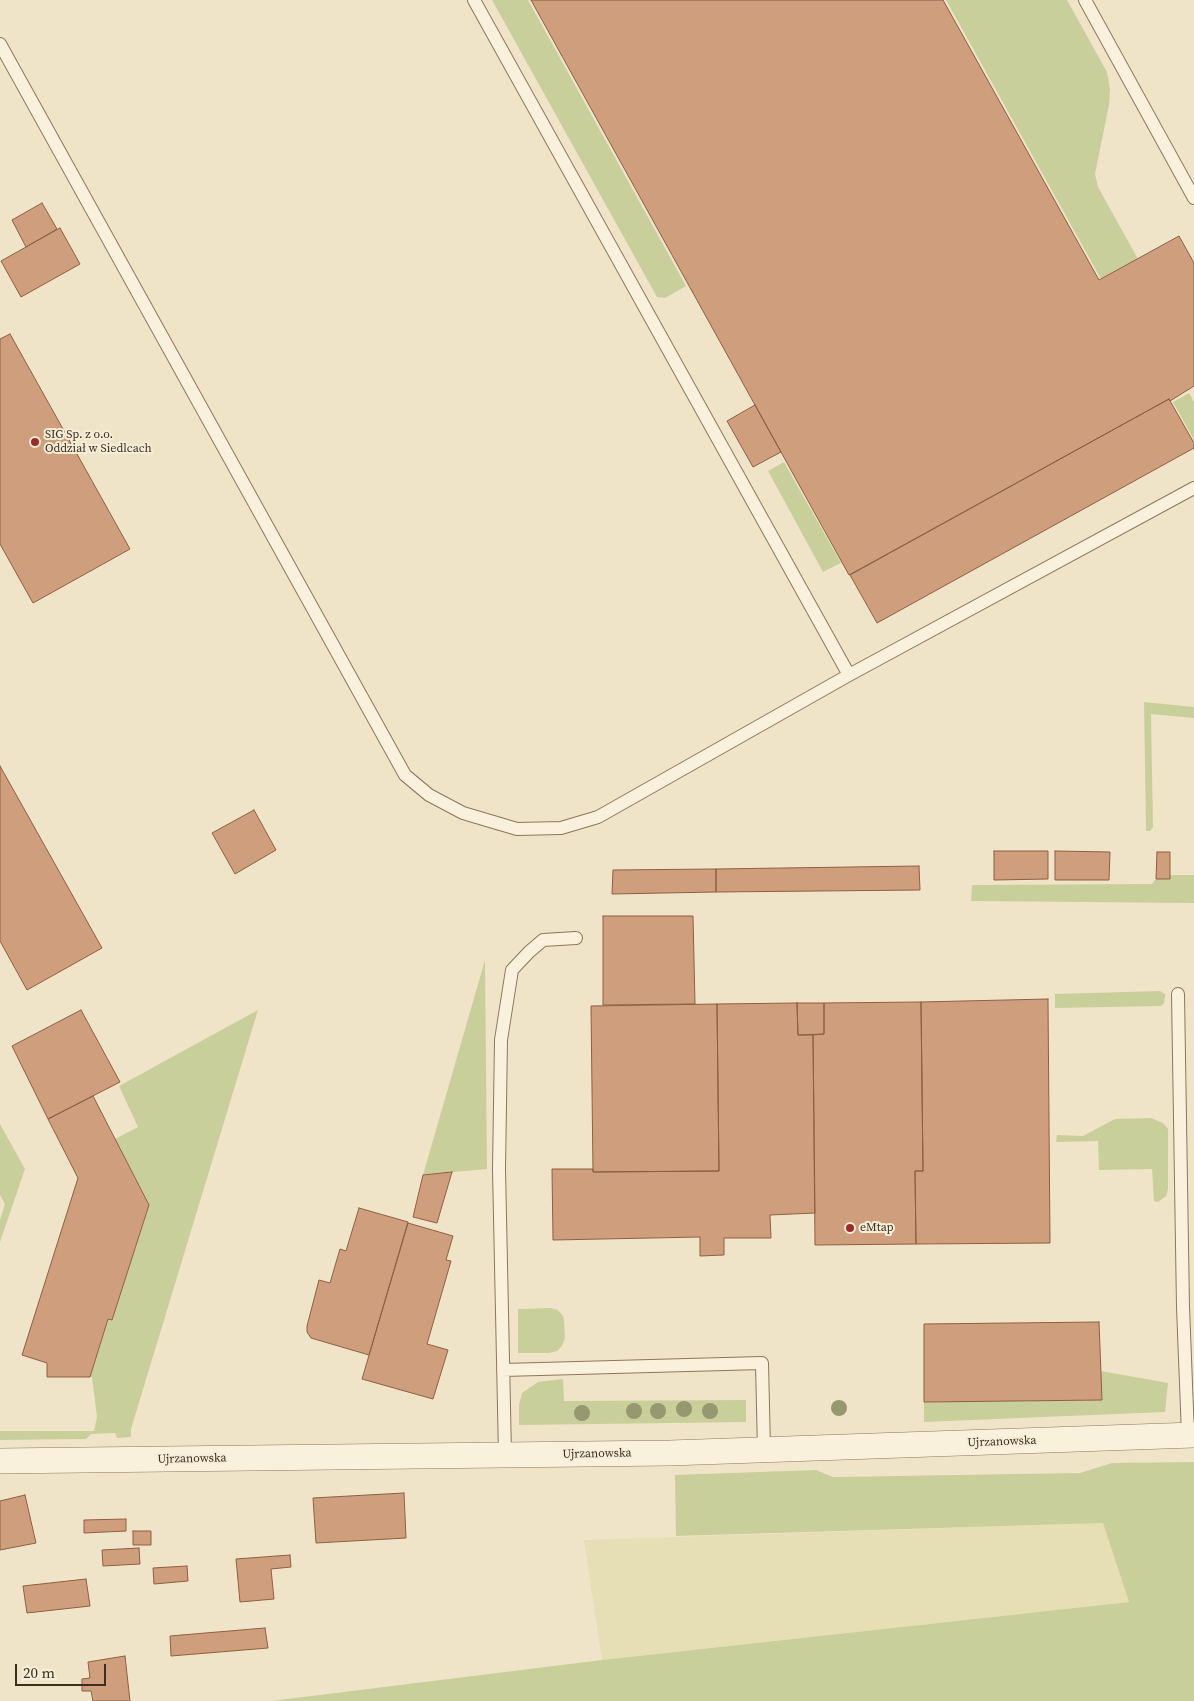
<!DOCTYPE html>
<meta charset="utf-8">
<style>
body{margin:0}
#map{position:relative;width:1194px;height:1701px;overflow:hidden;background:#f0e4c8;font-family:"Source Serif 4",serif}
canvas{display:block}
.scale{position:absolute;left:15px;top:1664px;width:91px;height:22px;box-sizing:border-box;border:2px solid #3d2e20;border-top:0;padding-left:6px;font-size:15px;line-height:18px;white-space:nowrap;color:#3d2e20;-webkit-text-stroke:4px #f7eed8;paint-order:stroke}
</style>
<div id="map">
<canvas width="1194" height="1701"></canvas>
<div class="scale">20 m</div>
</div>
<script>
const c = document.querySelector('canvas').getContext('2d');
c.lineJoin = 'round';
function paint(path, color) { c.fillStyle = color; c.fill(path, 'evenodd'); }
const toPath = rows => new Path2D(rows.map(r => 'M' + r).join(''));
function strokePath(path, color, width, dash) { c.strokeStyle = color; c.lineWidth = width; c.lineCap = dash ? 'butt' : 'round'; c.setLineDash(dash || []); c.stroke(path); }
function drawText(font, color, halo, rows, align = 'center') {
  c.font = font + ' "Source Serif 4",serif'; c.lineWidth = 4; c.setLineDash([]); c.textBaseline = 'middle'; c.strokeStyle = halo; c.fillStyle = color; for (const [text, x, y, turn = 0] of rows) {
    c.save(); c.translate(x, y); c.rotate((+turn || 0) * Math.PI / 180); c.textAlign = isNaN(turn) ? turn : align; if (halo) c.strokeText(text, 0, 0); c.fillText(text, 0, 0); c.restore();
  }
}
paint(toPath([
 [1103,1523,1129,1602,602,1660,584,1540]
]), '#e6deb5');
paint(toPath([
 [492,0,528,0,686,286,665,298,657,297],
 [946,0,1067,0,1107,72,1110,89,1109,105,1095,174,1098,187,1138,259,1101,279],
 [1189,393,1194,402,1194,440,1173,402],
 [784,462,841,563,823,572,768,471],
 [1144,702,1194,707,1194,718,1151,714,1153,827,1150,831,1146,831],
 [1170,875,1194,875,1194,903,971,901,972,885,1152,884,1156,879],
 [485,960,487,1169,423,1175],
 [1160,991,1165,994,1165,996,1164,1003,1161,1006,1055,1008,1055,994],
 [258,1010,131,1429,131,1437,117,1438,115,1433,91,1434,86,1439,0,1440,0,1431,94,1431,97,1417,92,1377,90,1377,108,1319,112,1320,149,1206,115,1139,138,1127,119,1086],
 [1151,1118,1163,1123,1168,1129,1168,1189,1166,1196,1158,1202,1154,1201,1152,1169,1099,1170,1098,1141,1056,1142,1057,1135,1083,1136,1115,1119],
 [0,1124,25,1169,0,1242,0,1220,5,1204,0,1195],
 [551,1308,558,1310,563,1316,564,1320,565,1338,562,1346,557,1351,549,1353,518,1353,518,1309],
 [1101,1371,1168,1383,1165,1412,924,1422,924,1402,1101,1400],
 [563,1379,564,1401,746,1400,746,1422,519,1425,519,1405,522,1393,538,1382],
 [1194,1462,1194,1701,271,1701,602,1660,1129,1602,1103,1523,676,1536,675,1475,816,1470,833,1477,1080,1473,1112,1463]
]), '#c9cf9b');
const building = toPath([
 [531,0,943,0,1099,280,1179,236,1194,263,1194,386,1170,401,1169,399,849,575,531,0],
 [42,203,57,229,26,247,12,220,42,203],
 [60,228,80,264,21,297,1,261,60,228],
 [10,334,130,549,33,603,0,544,0,339,10,334],
 [1169,399,1194,443,1194,448,877,623,850,575,1169,399],
 [755,405,781,452,753,467,727,421,755,405],
 [0,766,102,948,27,990,0,941,0,766],
 [254,810,276,850,235,874,212,833,254,810],
 [994,851,1048,851,1048,879,994,880,994,851],
 [1055,851,1110,852,1109,880,1055,880,1055,851],
 [1157,852,1170,852,1170,879,1156,879,1157,852],
 [919,866,920,890,716,892,716,869,919,866],
 [716,869,716,892,612,894,613,870,716,869],
 [603,916,693,916,695,1004,603,1005,603,916],
 [1048,999,1050,1243,916,1244,915,1171,923,1171,921,1002,1048,999],
 [921,1002,923,1171,915,1171,916,1244,815,1245,813,1035,824,1034,824,1003,921,1002],
 [797,1003,798,1035,813,1035,815,1213,770,1215,771,1238,724,1238,724,1255,700,1256,700,1237,553,1240,552,1169,593,1169,593,1172,719,1171,717,1004,797,1003],
 [797,1003,824,1003,824,1034,798,1035,797,1003],
 [717,1004,719,1171,593,1172,591,1006,717,1004],
 [81,1010,120,1082,48,1119,12,1046,81,1010],
 [93,1096,149,1205,112,1320,108,1319,90,1377,47,1377,47,1363,22,1355,78,1178,48,1119,93,1096],
 [452,1172,437,1223,413,1217,423,1175,452,1172],
 [359,1208,408,1222,369,1355,311,1338,307,1332,307,1326,319,1280,330,1283,340,1249,346,1251,359,1208],
 [408,1223,453,1236,446,1260,451,1261,427,1344,448,1350,433,1399,362,1379,408,1223],
 [1099,1322,1102,1400,924,1402,924,1324,1099,1322],
 [404,1493,406,1538,316,1543,313,1498,404,1493],
 [25,1495,36,1543,0,1550,0,1501,25,1495],
 [126,1519,126,1531,84,1533,84,1520,126,1519],
 [133,1531,151,1531,151,1545,133,1545,133,1531],
 [139,1548,140,1564,103,1566,102,1550,139,1548],
 [290,1555,291,1567,271,1569,274,1599,240,1602,236,1559,290,1555],
 [187,1566,188,1581,154,1584,153,1568,187,1566],
 [86,1579,90,1606,27,1613,23,1586,86,1579],
 [265,1628,268,1648,171,1656,170,1636,265,1628],
 [125,1656,130,1701,93,1701,91,1691,82,1691,82,1679,90,1678,88,1662,125,1656]
]);
paint(building, '#cf9f7d');
strokePath(building, '#8d5f41', 1);
const service = toPath([
 [474,0,849,675],
 [1085,0,1194,198],
 [0,44,405,775,429,795,463,813,517,829,561,828,598,817,849,675,1194,488],
 [1178,994,1183,1307,1188,1435],
 [503,1370,762,1363,764,1450],
 [505,1455,499,1169,501,1040,512,970,529,952,543,940,576,938]
]);
const minor = toPath([
 [0,1461,670,1453,1194,1435]
]);
strokePath(service, '#8d765c', 14);
strokePath(minor, '#8d765c', 26);
strokePath(service, '#faf1dc', 12);
strokePath(minor, '#faf1dc', 25);
c.fillStyle = '#96986f';
for (const [x, y] of [
 [839,1408],
 [684,1409],
 [634,1411],
 [658,1411],
 [710,1411],
 [582,1413]
]) { c.beginPath(); c.arc(x, y, 8, 0, 2 * Math.PI); c.fill(); }
for (const [x, y, r, color] of [
 [35,442,5,"#9e2a2b"],
 [850,1228,5,"#9e2a2b"]
]) { const dot = new Path2D(); dot.arc(x, y, r, 0, 2 * Math.PI); c.fillStyle = color; c.fill(dot); strokePath(dot, '#f7eed8', 2); }
drawText('12px', '#3d2e20', '#f7eed8', [
 ["SIG Sp. z o.o.",45,435],
 ["Oddział w Siedlcach",45,449],
 ["eMtap",860,1228]
], 'left');
drawText('12px', '#3d2e20', '#f7eed8', [
 ["Ujrzanowska",1002,1442,-2],
 ["Ujrzanowska",597,1454,-1],
 ["Ujrzanowska",192,1459,-1]
]);
</script>
